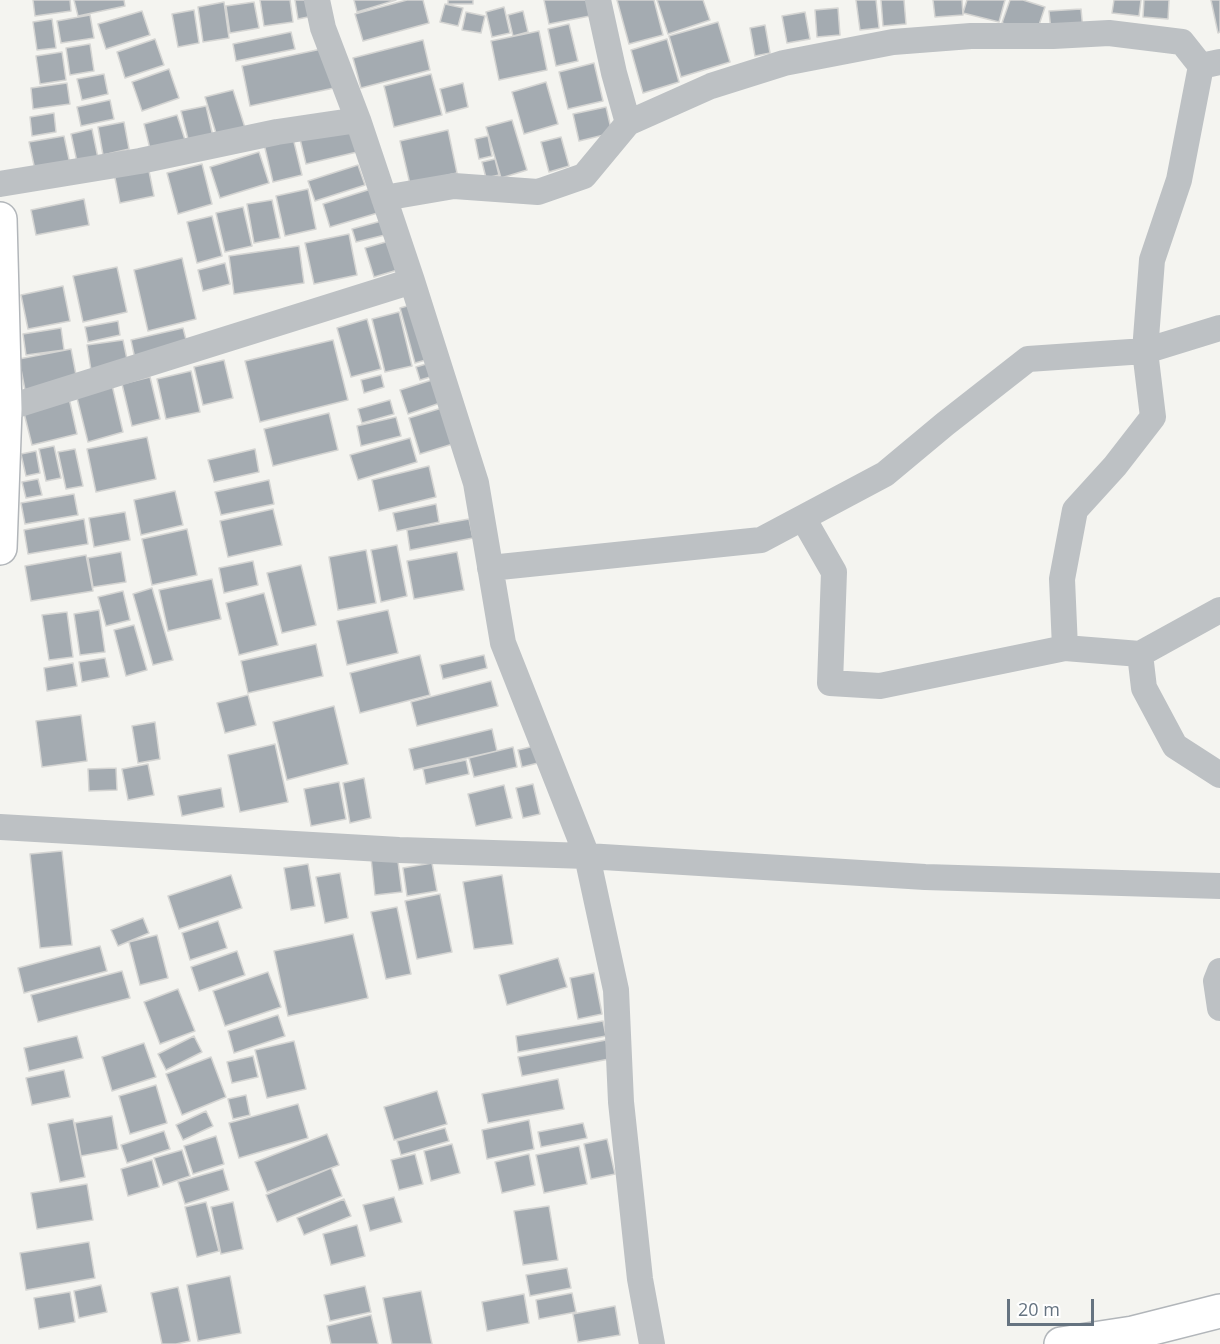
<!DOCTYPE html>
<style>
body{margin:0}
#map{position:relative;width:1220px;height:1344px;overflow:hidden;background:#f4f4f0;font-family:"Open Sans",sans-serif}
canvas{display:block}
.scale{position:absolute;left:1007px;top:1299px;width:87px;height:27px;box-sizing:border-box;border:3px solid #657380;border-top:0;padding-left:8px;font-size:18px;line-height:21px;white-space:nowrap;color:#657380;-webkit-text-stroke:4px #fff;paint-order:stroke}
</style>
<div id="map">
<canvas width="1220" height="1344"></canvas>
<div class="scale">20 m</div>
</div>
<script>
const c = document.querySelector('canvas').getContext('2d');
c.lineJoin = 'round';
function paint(path, color) { c.fillStyle = color; c.fill(path, 'evenodd'); }
const toPath = rows => new Path2D(rows.map(r => 'M' + r).join(''));
function strokePath(path, color, width, dash) { c.strokeStyle = color; c.lineWidth = width; c.lineCap = dash ? 'butt' : 'round'; c.setLineDash(dash || []); c.stroke(path); }
const building = toPath([
 [33,0,70,0,71,11,35,16,33,0],
 [74,0,124,0,125,6,78,16,74,0],
 [260,0,290,0,293,22,264,26,260,0],
 [295,0,321,0,323,14,298,19,295,0],
 [354,0,396,0,357,12,354,0],
 [407,0,423,0,429,23,363,41,355,14,407,0],
 [448,0,473,0,473,4,448,4,448,0],
 [544,0,592,0,595,15,549,24,544,0],
 [617,0,654,0,663,35,629,44,617,0],
 [657,0,703,0,710,20,668,34,657,0],
 [856,0,876,0,879,28,860,30,856,0],
 [881,0,904,0,906,24,883,26,881,0],
 [933,0,962,0,963,15,935,17,933,0],
 [967,0,1005,0,999,22,963,13,967,0],
 [1010,0,1023,0,1045,7,1036,34,1002,23,1010,0],
 [1114,0,1141,0,1139,16,1112,13,1114,0],
 [1144,0,1169,0,1168,19,1143,17,1144,0],
 [1211,0,1220,0,1220,32,1218,33,1211,0],
 [224,2,229,38,203,42,198,7,224,2],
 [254,2,259,28,230,33,226,6,254,2],
 [445,4,463,8,458,26,440,22,445,4],
 [504,7,510,33,492,37,486,12,504,7],
 [838,8,840,35,817,37,815,10,838,8],
 [1081,9,1083,30,1051,32,1049,11,1081,9],
 [194,10,199,43,178,47,172,14,194,10],
 [142,11,150,35,106,49,98,24,142,11],
 [523,11,528,32,513,36,508,15,523,11],
 [466,12,485,16,481,33,462,30,466,12],
 [805,12,810,39,787,43,782,16,805,12],
 [90,15,94,38,61,43,57,21,90,15],
 [52,19,56,48,37,50,33,22,52,19],
 [718,22,730,62,681,77,669,36,718,22],
 [569,24,578,61,556,66,548,29,569,24],
 [765,25,770,53,755,56,750,28,765,25],
 [539,31,547,70,499,80,491,41,539,31],
 [291,32,295,49,236,61,233,44,291,32],
 [155,39,164,65,125,78,117,52,155,39],
 [667,39,679,82,643,93,631,50,667,39],
 [423,40,430,70,361,88,353,58,423,40],
 [90,44,94,71,70,75,66,48,90,44],
 [326,48,334,88,250,106,242,66,326,48],
 [62,52,66,80,40,84,36,56,62,52],
 [594,63,603,101,568,109,559,72,594,63],
 [169,69,179,98,142,111,132,82,169,69],
 [104,74,108,94,82,100,77,79,104,74],
 [431,74,442,115,394,127,384,86,431,74],
 [546,82,558,124,524,134,512,92,546,82],
 [67,83,70,104,33,109,31,88,67,83],
 [463,83,468,107,446,113,440,89,463,83],
 [233,90,247,134,219,143,205,97,233,90],
 [110,100,114,119,81,126,77,107,110,100],
 [206,106,214,141,190,147,181,111,206,106],
 [606,107,612,133,579,141,573,114,606,107],
 [54,113,56,132,32,136,30,117,54,113],
 [177,115,186,143,151,153,144,124,177,115],
 [512,120,527,170,501,178,486,127,512,120],
 [124,122,129,149,103,155,98,127,124,122],
 [351,127,357,152,306,164,300,139,351,127],
 [92,129,98,158,77,162,71,134,92,129],
 [448,130,457,173,410,184,400,141,448,130],
 [64,136,70,164,35,170,29,142,64,136],
 [488,136,492,156,479,159,475,139,488,136],
 [561,137,569,166,549,172,541,142,561,137],
 [293,138,302,175,273,182,264,144,293,138],
 [259,152,269,183,220,198,210,167,259,152],
 [495,159,499,175,486,178,482,162,495,159],
 [147,161,154,196,120,203,113,168,147,161],
 [202,164,212,204,178,214,167,173,202,164],
 [358,165,365,185,315,201,308,181,358,165],
 [374,188,381,212,330,227,323,204,374,188],
 [308,189,316,229,285,236,276,196,308,189],
 [84,199,89,225,36,235,31,210,84,199],
 [272,200,280,238,254,243,247,204,272,200],
 [243,207,252,246,225,252,216,213,243,207],
 [212,216,222,256,197,263,187,222,212,216],
 [385,220,389,234,356,242,352,229,385,220],
 [349,234,357,275,314,284,305,243,349,234],
 [396,239,404,268,374,277,365,248,396,239],
 [299,246,304,283,234,294,229,256,299,246],
 [182,258,196,319,148,331,134,270,182,258],
 [225,263,230,284,203,291,198,270,225,263],
 [117,267,127,312,83,322,73,276,117,267],
 [63,286,70,321,28,329,21,295,63,286],
 [418,303,433,358,415,363,400,308,418,303],
 [399,312,412,366,385,372,372,319,399,312],
 [367,319,381,369,351,377,337,328,367,319],
 [118,321,120,335,88,342,85,327,118,321],
 [61,328,64,350,26,355,23,334,61,328],
 [183,328,188,347,135,359,131,340,183,328],
 [123,340,128,364,91,370,87,345,123,340],
 [333,340,348,400,260,422,245,361,333,340],
 [71,349,77,380,25,390,19,359,71,349],
 [224,360,233,398,203,405,194,367,224,360],
 [433,362,437,375,420,380,416,367,433,362],
 [191,371,200,412,166,419,157,379,191,371],
 [381,375,384,387,364,393,361,380,381,375],
 [150,377,160,419,132,426,122,384,150,377],
 [435,379,443,402,408,414,400,390,435,379],
 [112,385,123,432,88,442,76,394,112,385],
 [69,398,77,434,32,445,23,409,69,398],
 [390,400,394,414,362,423,358,409,390,400],
 [445,407,456,443,420,454,409,418,445,407],
 [329,413,338,450,273,466,264,429,329,413],
 [396,417,401,436,361,446,357,426,396,417],
 [147,437,156,479,96,492,87,449,147,437],
 [410,438,417,462,358,480,350,455,410,438],
 [54,446,61,478,46,481,39,449,54,446],
 [75,449,83,486,66,489,58,452,75,449],
 [255,449,259,472,214,482,208,460,255,449],
 [36,451,40,473,26,476,21,454,36,451],
 [429,466,436,497,379,511,372,480,429,466],
 [38,479,42,495,26,498,22,482,38,479],
 [269,480,274,504,221,515,215,492,269,480],
 [175,491,183,525,141,535,134,500,175,491],
 [74,494,78,515,25,524,21,503,74,494],
 [436,504,439,522,397,531,393,513,436,504],
 [273,509,282,545,228,557,220,521,273,509],
 [125,512,130,540,94,547,89,518,125,512],
 [84,519,88,544,28,554,24,530,84,519],
 [469,519,473,538,410,550,407,530,469,519],
 [187,529,197,575,152,585,142,539,187,529],
 [397,545,407,596,381,602,371,550,397,545],
 [366,550,376,603,338,610,329,557,366,550],
 [121,552,126,582,93,587,88,558,121,552],
 [457,552,464,590,414,599,407,561,457,552],
 [86,555,93,591,31,601,25,566,86,555],
 [253,561,258,585,224,593,219,568,253,561],
 [301,565,316,625,282,633,267,573,301,565],
 [212,579,221,619,168,631,159,590,212,579],
 [152,588,173,660,153,665,133,594,152,588],
 [123,591,130,620,106,626,98,597,123,591],
 [264,593,278,645,239,655,226,603,264,593],
 [99,610,105,652,80,655,74,614,99,610],
 [388,610,398,653,347,665,337,621,388,610],
 [67,612,73,657,49,660,42,615,67,612],
 [134,625,147,670,126,676,114,630,134,625],
 [316,644,323,676,248,693,241,661,316,644],
 [420,655,430,695,360,713,350,673,420,655],
 [484,655,487,668,443,679,440,665,484,655],
 [105,658,109,677,82,682,79,662,105,658],
 [73,663,77,686,47,691,44,668,73,663],
 [491,681,498,706,417,726,411,702,491,681],
 [248,695,256,725,225,733,217,703,248,695],
 [334,706,348,764,287,780,273,722,334,706],
 [81,715,87,761,42,767,36,721,81,715],
 [155,722,160,759,138,763,132,726,155,722],
 [492,729,497,751,414,770,409,749,492,729],
 [275,744,288,802,240,812,228,755,275,744],
 [542,744,546,761,522,767,518,750,542,744],
 [513,747,517,767,474,777,469,758,513,747],
 [466,760,469,774,426,784,423,769,466,760],
 [148,764,154,795,128,800,122,769,148,764],
 [116,768,117,790,89,791,88,769,116,768],
 [364,778,371,818,350,823,343,783,364,778],
 [339,782,346,819,311,826,304,789,339,782],
 [533,784,540,814,523,818,516,788,533,784],
 [504,785,512,818,476,826,468,794,504,785],
 [221,788,224,807,182,816,178,796,221,788],
 [62,851,72,945,40,948,30,854,62,851],
 [397,854,402,892,375,895,371,858,397,854],
 [432,863,437,891,407,896,403,868,432,863],
 [308,864,315,906,291,910,284,868,308,864],
 [340,873,348,918,325,923,316,877,340,873],
 [231,875,242,908,179,929,168,896,231,875],
 [502,875,513,944,474,949,463,882,502,875],
 [440,894,452,952,417,959,405,901,440,894],
 [397,907,411,974,386,979,371,912,397,907],
 [143,918,149,933,118,946,111,930,143,918],
 [218,921,227,948,190,960,182,933,218,921],
 [353,934,368,998,288,1016,274,951,353,934],
 [157,935,168,978,140,985,129,942,157,935],
 [100,946,107,971,24,993,18,968,100,946],
 [237,951,245,975,199,991,191,967,237,951],
 [558,958,567,987,507,1005,499,975,558,958],
 [122,971,130,998,38,1022,31,995,122,971],
 [268,972,281,1007,225,1026,213,991,268,972],
 [594,973,602,1014,578,1019,570,978,594,973],
 [178,989,195,1031,160,1044,144,1002,178,989],
 [278,1015,285,1036,234,1053,228,1031,278,1015],
 [603,1021,606,1036,518,1052,516,1036,603,1021],
 [77,1036,83,1058,29,1071,24,1048,77,1036],
 [194,1036,202,1052,166,1070,158,1054,194,1036],
 [606,1040,609,1059,522,1076,518,1057,606,1040],
 [294,1041,306,1089,267,1098,255,1050,294,1041],
 [144,1043,156,1077,112,1091,102,1057,144,1043],
 [253,1056,258,1077,232,1083,227,1062,253,1056],
 [211,1057,226,1097,182,1115,166,1074,211,1057],
 [64,1070,70,1097,32,1105,26,1078,64,1070],
 [558,1079,564,1109,488,1123,482,1094,558,1079],
 [156,1085,167,1123,130,1134,119,1096,156,1085],
 [437,1091,447,1124,394,1140,384,1107,437,1091],
 [246,1095,250,1115,233,1119,228,1099,246,1095],
 [298,1104,308,1138,239,1158,229,1123,298,1104],
 [206,1111,213,1126,183,1140,176,1125,206,1111],
 [112,1116,118,1149,81,1156,75,1123,112,1116],
 [73,1119,85,1177,60,1182,48,1124,73,1119],
 [529,1120,534,1149,487,1159,482,1130,529,1120],
 [583,1123,587,1138,541,1147,538,1132,583,1123],
 [445,1128,449,1141,401,1155,397,1141,445,1128],
 [164,1131,170,1149,127,1163,121,1145,164,1131],
 [327,1134,339,1165,267,1192,255,1162,327,1134],
 [216,1136,224,1164,193,1174,184,1146,216,1136],
 [607,1139,615,1174,591,1179,584,1144,607,1139],
 [452,1144,460,1173,431,1181,424,1151,452,1144],
 [579,1146,587,1184,544,1193,536,1155,579,1146],
 [182,1150,190,1176,163,1185,154,1158,182,1150],
 [415,1154,423,1184,399,1190,391,1160,415,1154],
 [529,1154,535,1185,502,1193,495,1162,529,1154],
 [152,1160,159,1187,128,1196,121,1169,152,1160],
 [331,1168,342,1196,277,1222,266,1195,331,1168],
 [223,1169,229,1190,185,1204,178,1182,223,1169],
 [87,1184,93,1220,37,1229,31,1193,87,1184],
 [394,1197,402,1222,370,1231,363,1205,394,1197],
 [344,1199,351,1216,304,1235,297,1218,344,1199],
 [206,1202,219,1251,197,1257,185,1207,206,1202],
 [233,1202,243,1249,221,1254,211,1207,233,1202],
 [549,1206,558,1260,523,1265,514,1211,549,1206],
 [357,1225,365,1256,331,1265,323,1234,357,1225],
 [89,1242,95,1278,26,1290,20,1253,89,1242],
 [567,1268,571,1288,530,1296,526,1275,567,1268],
 [230,1276,241,1333,198,1341,187,1285,230,1276],
 [101,1285,107,1312,79,1318,74,1291,101,1285],
 [365,1286,371,1312,330,1321,324,1295,365,1286],
 [178,1287,190,1341,176,1344,162,1344,151,1293,178,1287],
 [421,1291,432,1344,392,1344,383,1298,421,1291],
 [70,1292,75,1322,39,1329,34,1298,70,1292],
 [572,1293,576,1312,539,1319,536,1300,572,1293],
 [524,1294,529,1323,487,1331,482,1302,524,1294],
 [615,1306,620,1335,578,1342,573,1314,615,1306],
 [371,1315,378,1344,331,1344,327,1326,371,1315]
]);
paint(building, '#a4abb1');
strokePath(building, '#d5d5d3', 1.5);
const secondary = toPath([
 [0,219,5,409,0,548],
 [1061,1344,1133,1333,1220,1311]
]);
strokePath(secondary, '#b2b6ba', 36);
strokePath(toPath([
 [317,0,323,28,358,120],
 [598,0,614,73,628,123],
 [0,184,140,161,277,132,358,120,412,281],
 [384,198,454,186,538,192,584,176,628,123,711,86,784,63,893,42,971,36,1053,36,1109,33,1182,42,1201,66],
 [0,410,412,281,476,483,503,643,587,856,925,877,1220,886],
 [803,518,834,572,830,683,880,686,1065,648,1140,654,1220,610],
 [490,568,761,540,885,474,945,424,1028,359,1145,351,1220,328],
 [1065,648,1062,579,1075,510,1115,466,1153,417,1145,351,1152,260,1179,180,1201,66,1220,62],
 [1140,654,1144,688,1175,746,1220,775],
 [0,827,399,850,587,856,616,990,621,1102,640,1279,652,1344],
 [1220,971,1216,981,1220,1008]
]), '#bdc1c4', 26);
strokePath(secondary, '#fff', 33);
</script>
